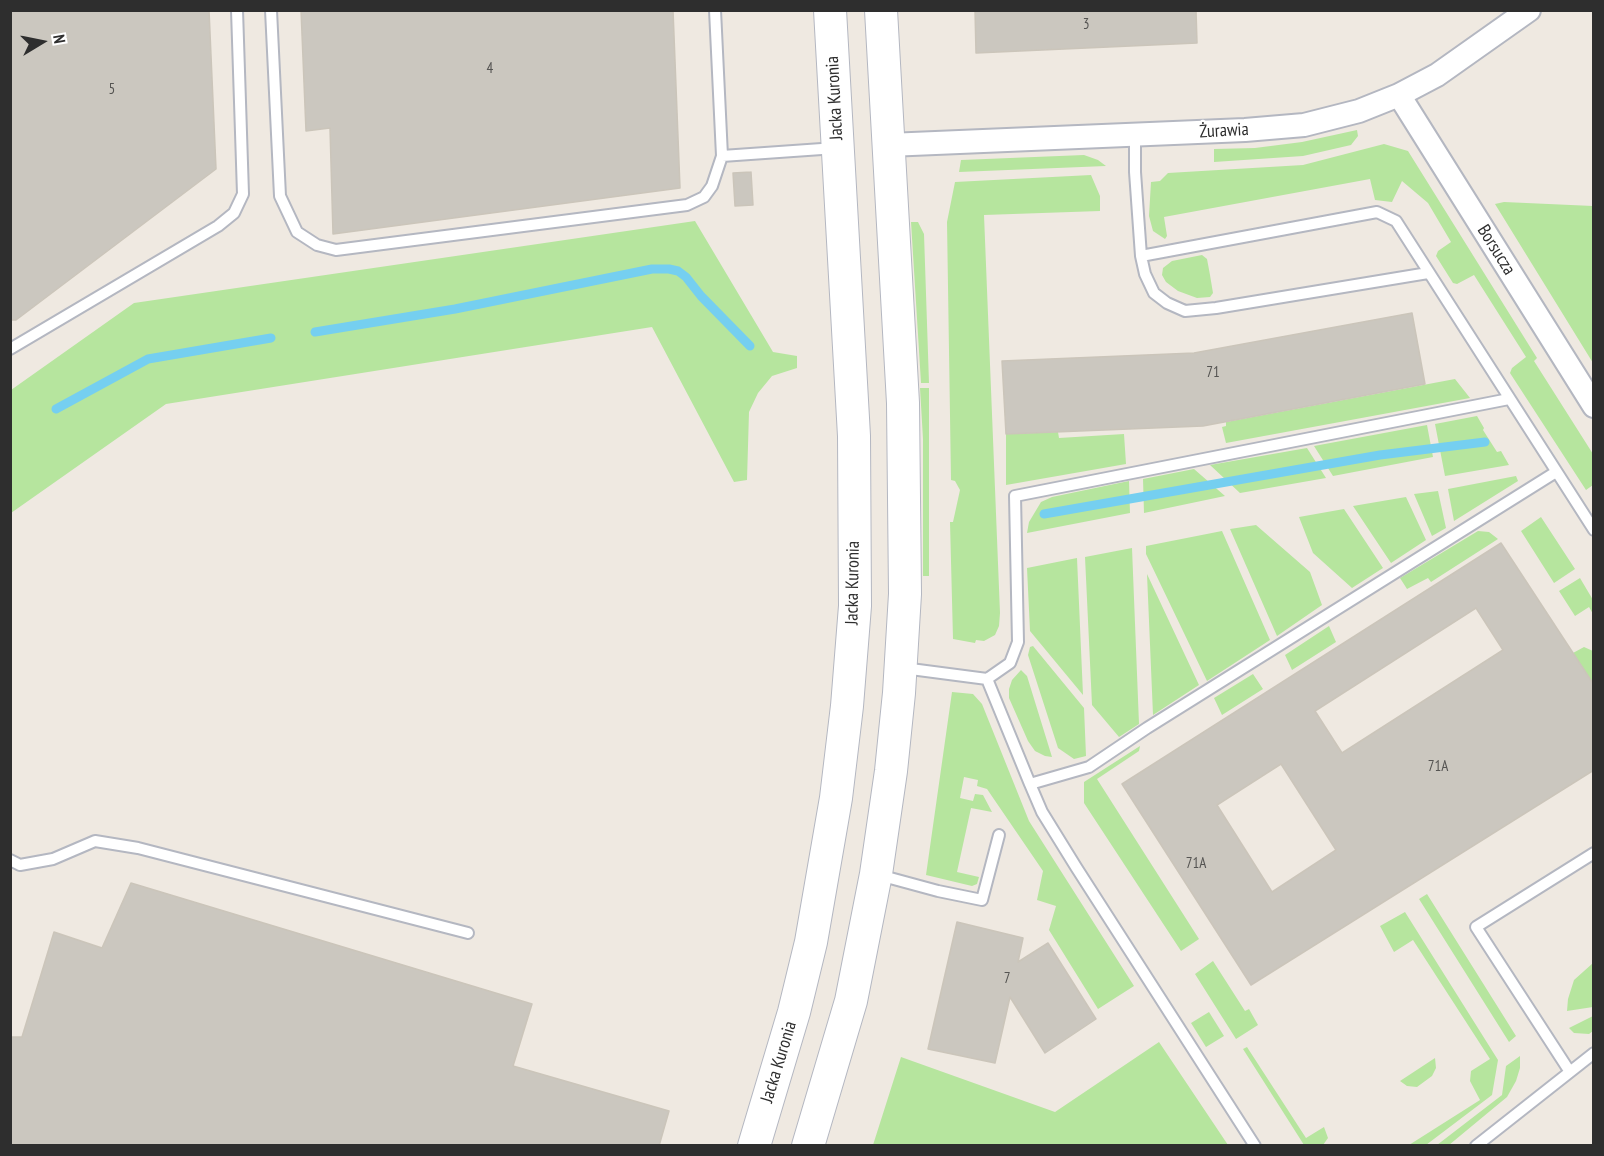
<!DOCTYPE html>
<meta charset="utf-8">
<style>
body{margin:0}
#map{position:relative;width:1604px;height:1156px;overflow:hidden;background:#efe9e1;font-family:"PT Sans Narrow",sans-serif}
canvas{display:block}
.frame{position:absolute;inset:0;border:12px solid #2e2e2e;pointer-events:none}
.north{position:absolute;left:12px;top:12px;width:60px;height:60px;-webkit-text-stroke:4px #fff;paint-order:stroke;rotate:80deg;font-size:16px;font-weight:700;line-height:24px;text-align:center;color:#2e2e2e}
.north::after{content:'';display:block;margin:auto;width:21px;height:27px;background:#2e2e2e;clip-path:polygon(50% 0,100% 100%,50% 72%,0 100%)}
</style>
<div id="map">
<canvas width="1604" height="1156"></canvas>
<div class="frame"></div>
<div class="north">N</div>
</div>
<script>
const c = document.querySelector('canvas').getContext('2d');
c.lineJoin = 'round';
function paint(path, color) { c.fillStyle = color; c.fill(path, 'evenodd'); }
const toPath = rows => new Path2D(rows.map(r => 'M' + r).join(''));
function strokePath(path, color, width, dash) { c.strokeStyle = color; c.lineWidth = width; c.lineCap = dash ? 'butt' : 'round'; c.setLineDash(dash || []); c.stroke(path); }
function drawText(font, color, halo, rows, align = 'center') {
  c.font = font + ' "PT Sans Narrow",sans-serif'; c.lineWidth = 4.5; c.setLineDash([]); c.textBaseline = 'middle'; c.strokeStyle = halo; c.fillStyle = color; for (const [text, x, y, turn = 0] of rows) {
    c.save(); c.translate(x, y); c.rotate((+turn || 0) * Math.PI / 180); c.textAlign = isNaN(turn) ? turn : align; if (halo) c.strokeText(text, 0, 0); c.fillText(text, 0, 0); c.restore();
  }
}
paint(toPath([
 [1357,130,1358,136,1351,145,1303,156,1214,162,1214,149,1255,148,1302,142],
 [1384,144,1408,151,1537,358,1534,361,1593,454,1593,485,1586,490,1510,373,1512,368,1526,357,1474,275,1457,284,1453,283,1436,256,1438,251,1451,242,1428,203,1402,181,1392,202,1375,200,1370,179,1164,217,1167,236,1165,239,1153,231,1149,216,1151,182,1160,181,1168,173,1303,165],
 [1084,155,1098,160,1106,166,959,172,961,160],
 [1091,175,1100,196,1100,211,984,215,1000,613,999,626,995,635,984,641,976,640,975,643,953,639,950,522,953,522,960,490,955,481,951,480,947,222,955,182],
 [1504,202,1593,206,1593,363,1495,204],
 [695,221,773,352,797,356,797,368,772,376,758,393,749,412,747,480,734,482,652,327,166,404,11,513,11,390,134,303],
 [911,222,918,222,924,234,929,383,921,383],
 [1202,255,1207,259,1210,275,1213,293,1210,297,1197,298,1178,291,1166,282,1162,275,1163,268,1172,261],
 [1455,379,1470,398,1226,443,1222,427,1226,426,1226,422],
 [920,388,929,388,929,576,923,576,923,439],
 [1477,416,1484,428,1483,430,1497,452,1501,451,1509,465,1445,476,1435,424],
 [1427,425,1433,457,1333,476,1314,446],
 [1058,432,1059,438,1124,434,1126,464,1006,485,1006,434],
 [1307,448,1326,478,1240,493,1210,465],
 [1194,469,1225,496,1144,513,1143,479],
 [1516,476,1518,481,1454,521,1448,489],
 [1129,481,1130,513,1027,533,1029,522,1041,502,1052,497],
 [1438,491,1446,528,1432,536,1414,494],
 [1406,497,1426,540,1391,563,1353,506],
 [1344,509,1383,568,1352,588,1313,553,1299,517],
 [1541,517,1575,569,1554,583,1521,531],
 [1256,525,1310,572,1322,605,1277,636,1230,529],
 [1222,531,1270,640,1207,681,1146,554,1146,546],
 [1478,531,1489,532,1498,539,1431,582,1428,578,1407,589,1400,578],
 [1132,548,1139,724,1119,737,1092,705,1085,557],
 [1077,558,1083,695,1030,631,1027,568],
 [1147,574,1199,685,1153,715],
 [1580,578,1593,600,1593,614,1589,607,1575,616,1559,591],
 [1329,626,1336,642,1292,670,1285,655],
 [1033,646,1084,708,1086,756,1074,759,1058,748,1028,655,1030,647],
 [1584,647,1593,651,1593,685,1573,653],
 [1021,670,1027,676,1052,757,1045,756,1035,751,1028,741,1009,698,1009,689,1012,680],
 [1253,674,1263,689,1222,715,1214,698],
 [952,692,973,694,982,704,1029,821,1134,986,1098,1009,1049,930,1056,906,1037,900,1043,871,987,789,977,786,978,780,964,777,960,798,973,801,975,794,983,795,992,812,971,808,957,872,979,877,977,884,972,886,926,875],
 [1140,746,1139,751,1097,779,1199,939,1181,951,1084,803,1084,782],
 [1427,894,1516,1036,1509,1042,1419,899],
 [1405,912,1498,1060,1492,1095,1426,1145,1409,1145,1480,1100,1470,1081,1471,1071,1490,1059,1413,940,1394,952,1380,926],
 [1213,961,1245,1011,1249,1009,1258,1025,1236,1039,1195,974],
 [1593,963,1593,1007,1567,1011,1568,999,1574,980],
 [1209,1012,1224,1036,1206,1047,1191,1023],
 [1593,1016,1593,1031,1589,1034,1574,1033,1569,1028],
 [1159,1042,1228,1145,873,1145,901,1057,1055,1112],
 [1247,1047,1306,1138,1324,1127,1328,1138,1323,1145,1304,1145,1243,1049],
 [1520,1056,1520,1068,1516,1081,1507,1097,1449,1145,1437,1145,1502,1095,1506,1066],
 [1435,1058,1436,1068,1432,1076,1417,1087,1407,1086,1400,1081]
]), '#b6e59e');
strokePath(toPath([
 [315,332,455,309,652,269,669,269,678,271,686,277,701,296,750,346],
 [56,409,148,359,271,338],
 [1044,514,1380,455,1485,442]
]), '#75cff0', 9);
const building = toPath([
 [10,10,209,10,216,169,16,320,10,320,10,10],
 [301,10,673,10,680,188,333,234,330,128,306,131,301,10],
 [975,10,1196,10,1197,43,976,53,975,10],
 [751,172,753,205,735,206,733,173,751,172],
 [1412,313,1425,384,1203,426,1006,434,1002,361,1194,353,1412,313],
 [1501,543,1594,685,1594,770,1251,985,1122,784,1501,543],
 [1476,608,1503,650,1342,753,1315,711,1476,608],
 [1281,764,1336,850,1272,892,1217,805,1281,764],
 [131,883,532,1004,513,1066,669,1111,659,1146,10,1146,10,1037,22,1037,54,932,102,948,131,883],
 [957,922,1023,938,1018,962,1048,943,1096,1019,1045,1053,1010,997,995,1063,928,1049,957,922]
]);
paint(building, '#cbc7bf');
strokePath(building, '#cbc5ba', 1.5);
const service = toPath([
 [271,10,280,196,297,232,317,245,336,250,687,205,704,197,712,186,722,156],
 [715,10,722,156,836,148],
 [1135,135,1135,172,1141,256,1145,274,1154,293,1167,303,1185,311,1216,308,1428,273],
 [1141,256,1377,212,1396,221,1594,530],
 [10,349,218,226,234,213,243,194,237,10],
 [903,668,987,679,1030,784],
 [987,679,1010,663,1018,642,1015,496,1509,399],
 [10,860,20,865,53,859,95,841,138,848,468,933],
 [879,875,938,891,982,900,999,835],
 [1570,1072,1476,927,1594,853],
 [1255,1146,1076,867,1042,812,1030,784,1089,767,1147,728,1556,472],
 [1476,1146,1594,1053]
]);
const minor = toPath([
 [1399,95,1594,406],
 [888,145,1245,130,1304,125,1359,111,1399,95,1437,75,1529,10]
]);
const secondary = toPath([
 [754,1146,794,1012,811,942,836,798,847,706,855,606,854,436,830,10],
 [808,1146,851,1001,876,874,891,771,899,693,905,594,903,403,881,10]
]);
strokePath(service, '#b4b7c1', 14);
strokePath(minor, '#b4b7c1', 26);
strokePath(secondary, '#b4b7c1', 34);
strokePath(service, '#fff', 10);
strokePath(minor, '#fff', 22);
strokePath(secondary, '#fff', 32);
drawText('15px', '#555452', null, [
 ["3",1086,25],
 ["4",490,69],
 ["5",112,90],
 ["71",1213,373],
 ["71A",1438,767],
 ["71A",1196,864],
 ["7",1007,979]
]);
drawText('18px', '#2e2e2e', '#fff', [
 ["Jacka Kuronia",835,98,-93],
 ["Żurawia",1224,131,-3],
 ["Borsucza",1496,250,58],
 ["Jacka Kuronia",853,583,-89],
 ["Jacka Kuronia",779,1062,-73]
]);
</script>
